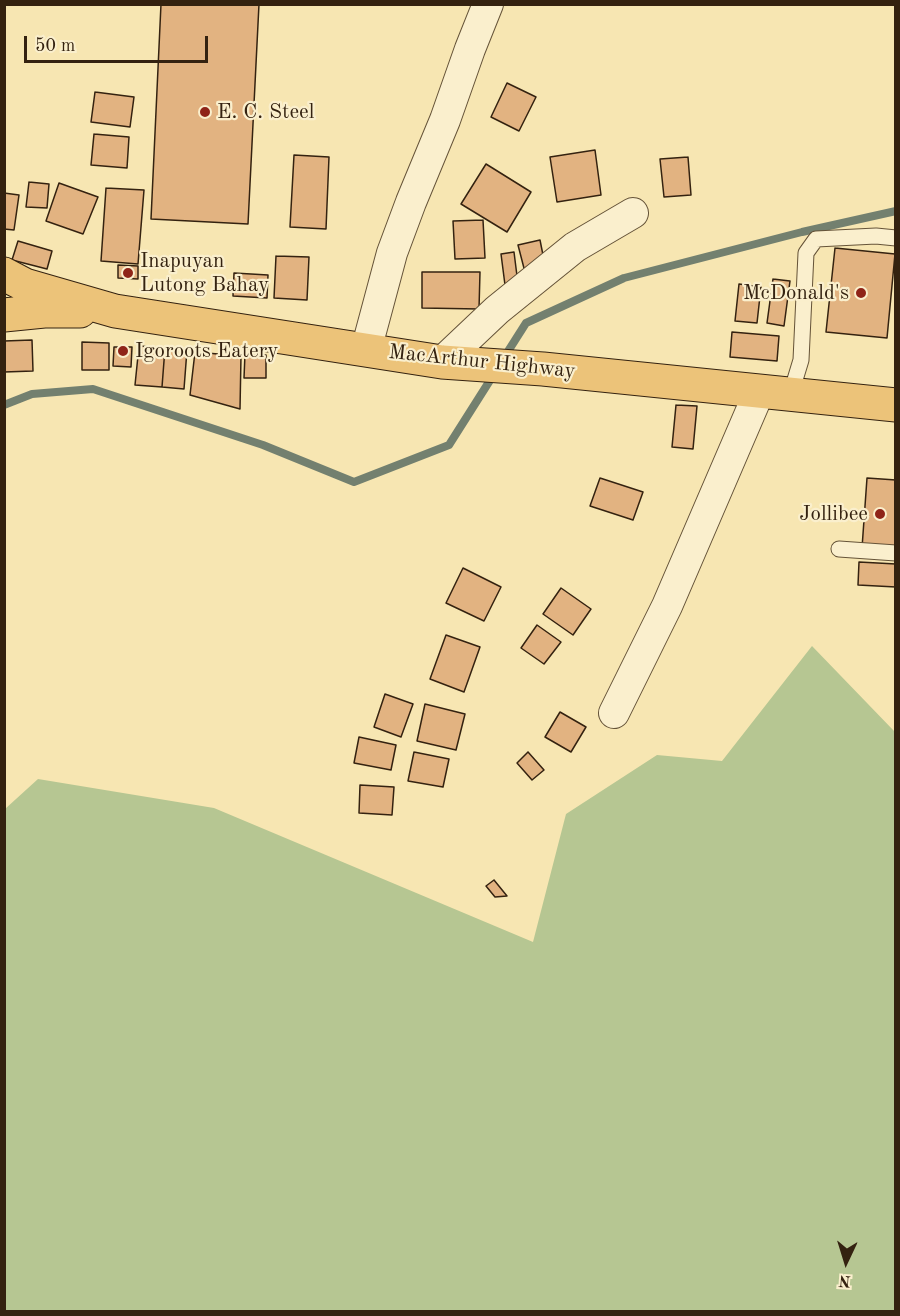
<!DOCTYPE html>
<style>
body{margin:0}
#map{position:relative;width:900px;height:1316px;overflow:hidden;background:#f7e6b2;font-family:"Old Standard TT",serif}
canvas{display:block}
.frame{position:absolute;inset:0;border:6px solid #342210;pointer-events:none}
.north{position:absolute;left:816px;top:1232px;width:60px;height:60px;-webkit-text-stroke:4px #faefcd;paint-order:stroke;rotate:184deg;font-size:16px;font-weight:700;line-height:24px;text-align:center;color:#342210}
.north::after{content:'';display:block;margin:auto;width:21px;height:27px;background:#342210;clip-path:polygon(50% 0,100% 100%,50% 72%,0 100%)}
.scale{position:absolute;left:24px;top:36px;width:184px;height:27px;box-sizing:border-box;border:3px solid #342210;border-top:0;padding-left:8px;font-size:18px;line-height:21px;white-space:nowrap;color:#342210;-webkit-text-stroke:4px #faefcd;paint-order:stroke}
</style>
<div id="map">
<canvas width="900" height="1316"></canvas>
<div class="frame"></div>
<div class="north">N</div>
<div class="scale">50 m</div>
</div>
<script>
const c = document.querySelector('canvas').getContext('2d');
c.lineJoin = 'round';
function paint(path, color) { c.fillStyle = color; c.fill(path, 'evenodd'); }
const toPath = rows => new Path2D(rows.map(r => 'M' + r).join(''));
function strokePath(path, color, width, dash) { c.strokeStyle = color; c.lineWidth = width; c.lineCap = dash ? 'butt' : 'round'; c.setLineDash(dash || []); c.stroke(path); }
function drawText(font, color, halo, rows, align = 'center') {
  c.font = font + ' "Old Standard TT",serif'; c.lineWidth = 4.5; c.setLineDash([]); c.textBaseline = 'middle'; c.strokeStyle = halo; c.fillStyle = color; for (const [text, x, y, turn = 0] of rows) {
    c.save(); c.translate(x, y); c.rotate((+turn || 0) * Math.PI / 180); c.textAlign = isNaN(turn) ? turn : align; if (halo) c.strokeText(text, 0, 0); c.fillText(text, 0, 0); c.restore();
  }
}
paint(toPath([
 [812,646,895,732,895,1311,5,1311,5,809,38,779,214,808,533,942,566,814,657,755,722,761]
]), '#b6c692');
strokePath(toPath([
 [505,356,526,323,624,278,802,232,896,211],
 [4,405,32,394,93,389,263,445,354,482,449,445,494,374]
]), '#73806f', 8);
const building = toPath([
 [161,4,259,4,248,224,151,219,161,4],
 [507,83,536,97,519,131,491,117,507,83],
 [95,92,134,97,130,127,91,122,95,92],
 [94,134,129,137,127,168,91,165,94,134],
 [595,150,601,195,557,202,550,157,595,150],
 [294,155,329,157,326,229,290,227,294,155],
 [688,157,691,195,664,197,660,159,688,157],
 [486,164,531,192,507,232,461,204,486,164],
 [29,182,49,184,47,208,26,207,29,182],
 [59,183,98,197,83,234,46,221,59,183],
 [106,188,144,190,138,264,101,261,106,188],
 [4,193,19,195,14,230,4,229,4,193],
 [483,220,485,258,455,259,453,221,483,220],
 [540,240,546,270,526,276,518,245,540,240],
 [18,241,52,251,47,269,12,260,18,241],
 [835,248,895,254,887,338,826,332,835,248],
 [514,252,518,284,505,285,501,254,514,252],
 [276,256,309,257,307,300,274,298,276,256],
 [118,265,138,266,138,279,118,278,118,265],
 [422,272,480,272,479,309,422,308,422,272],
 [234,273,268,275,267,298,233,296,234,273],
 [773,279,790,281,784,326,767,323,773,279],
 [739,284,761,287,757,323,735,321,739,284],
 [732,332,779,336,777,361,730,357,732,332],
 [32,340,33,371,4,372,4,341,32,340],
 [82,342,109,343,109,370,82,370,82,342],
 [139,346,165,348,162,387,135,385,139,346],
 [114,347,132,347,131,367,113,366,114,347],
 [165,348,187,350,184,389,162,387,165,348],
 [195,352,241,356,240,409,190,395,195,352],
 [245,354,266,355,266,378,244,378,245,354],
 [676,405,697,406,693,449,672,447,676,405],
 [600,478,643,492,633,520,590,506,600,478],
 [867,478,896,480,896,550,862,548,867,478],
 [859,562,896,564,896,587,858,585,859,562],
 [463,568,501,587,484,621,446,603,463,568],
 [561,588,591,609,573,635,543,614,561,588],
 [537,625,561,642,544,664,521,648,537,625],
 [446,635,480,647,464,692,430,679,446,635],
 [385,694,413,704,401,737,374,727,385,694],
 [425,704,465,714,456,750,417,741,425,704],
 [560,712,586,727,571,752,545,737,560,712],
 [359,737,396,745,391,770,354,763,359,737],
 [414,752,449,759,443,787,408,781,414,752],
 [528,752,544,770,532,780,517,763,528,752],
 [360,785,394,787,392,815,359,813,360,785],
 [494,880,507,896,495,897,486,886,494,880]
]);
paint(building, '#e2b381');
strokePath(building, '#342210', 1.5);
const lane = toPath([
 [791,393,801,360,806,253,816,239,876,236,896,238],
 [839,549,896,553]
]);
const street = toPath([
 [366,350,392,253,411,202,445,120,470,49,488,4],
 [442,362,497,310,575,247,633,213],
 [614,713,667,606,760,390]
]);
const highway = toPath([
 [4,274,25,285,115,311,442,362,543,369,896,405],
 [4,315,44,311,80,311]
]);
strokePath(lane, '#655338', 17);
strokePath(street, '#655338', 32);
strokePath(highway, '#342210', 35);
strokePath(lane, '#faefcd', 15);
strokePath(street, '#faefcd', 30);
strokePath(highway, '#ecc379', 33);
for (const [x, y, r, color] of [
 [205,112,6,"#8f2418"],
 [128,273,6,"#8f2418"],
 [861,293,6,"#8f2418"],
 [123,351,6,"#8f2418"],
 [880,514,6,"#8f2418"]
]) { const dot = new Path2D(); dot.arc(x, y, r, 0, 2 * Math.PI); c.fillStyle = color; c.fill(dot); strokePath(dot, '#faefcd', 2); }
drawText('21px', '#342210', '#faefcd', [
 ["E. C. Steel",217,112],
 ["Inapuyan",140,261],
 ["Lutong Bahay",140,285],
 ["McDonald's",849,293,"right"],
 ["Igoroots Eatery",135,351],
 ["Jollibee",868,514,"right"]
], 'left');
drawText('21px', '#342210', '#faefcd', [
 ["MacArthur Highway",482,362,6]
]);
</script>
